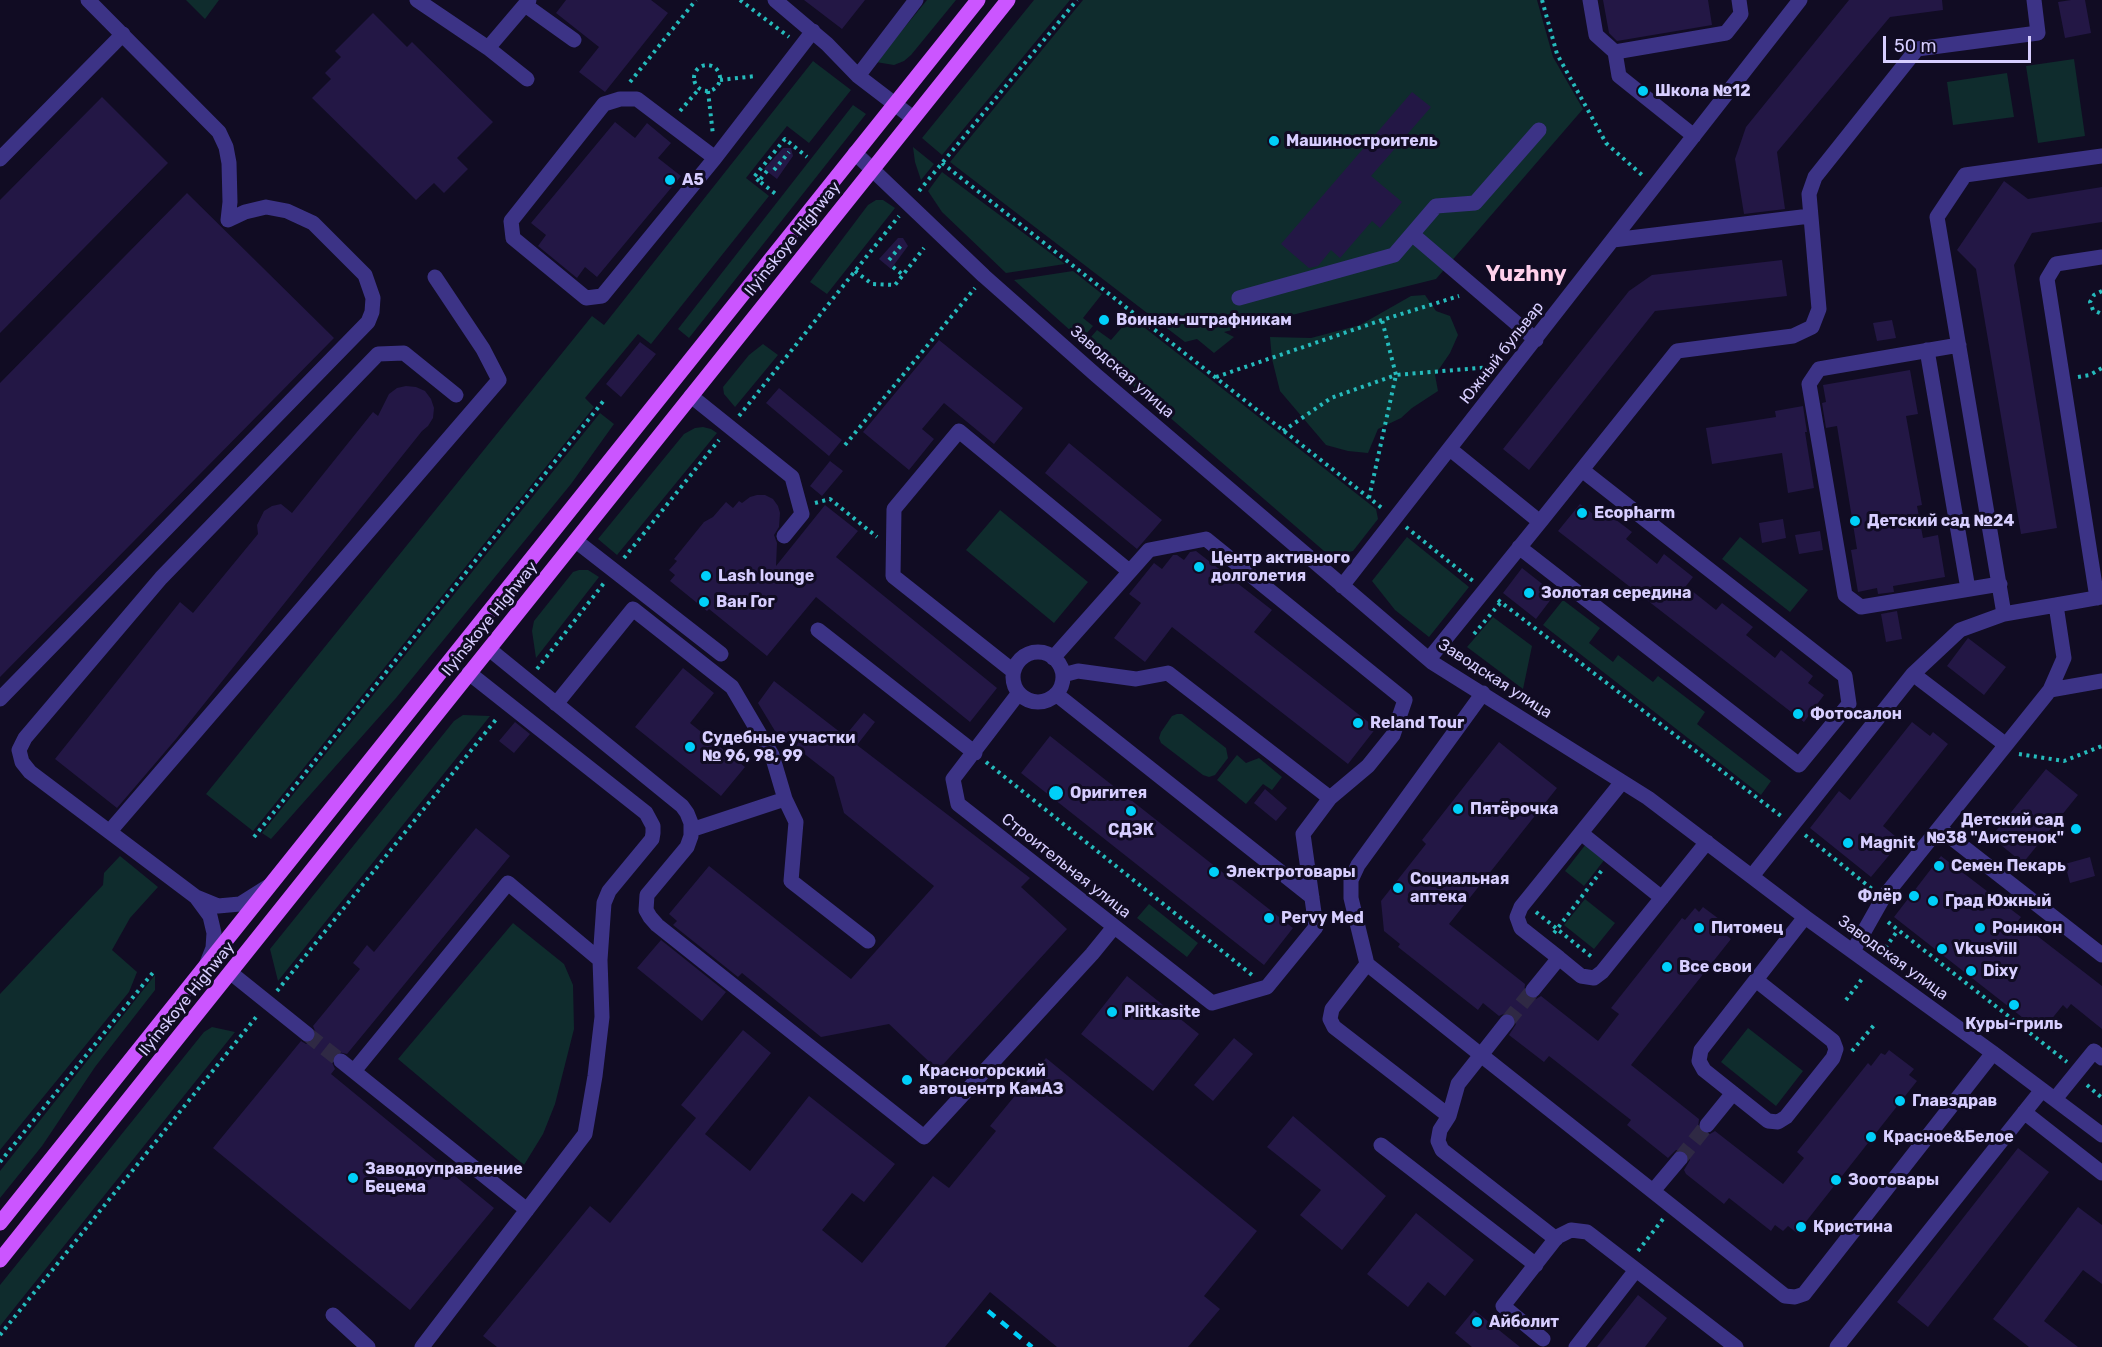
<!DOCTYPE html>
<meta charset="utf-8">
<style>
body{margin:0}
#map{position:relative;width:2102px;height:1347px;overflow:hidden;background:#110c23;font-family:Rubik,sans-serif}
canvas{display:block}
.scale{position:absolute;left:1883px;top:36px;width:148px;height:27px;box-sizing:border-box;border:3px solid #d7ceff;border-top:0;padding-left:8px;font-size:18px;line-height:21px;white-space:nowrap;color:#d7ceff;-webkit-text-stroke:4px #110c23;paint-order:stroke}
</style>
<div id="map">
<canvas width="2102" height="1347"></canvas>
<div class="scale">50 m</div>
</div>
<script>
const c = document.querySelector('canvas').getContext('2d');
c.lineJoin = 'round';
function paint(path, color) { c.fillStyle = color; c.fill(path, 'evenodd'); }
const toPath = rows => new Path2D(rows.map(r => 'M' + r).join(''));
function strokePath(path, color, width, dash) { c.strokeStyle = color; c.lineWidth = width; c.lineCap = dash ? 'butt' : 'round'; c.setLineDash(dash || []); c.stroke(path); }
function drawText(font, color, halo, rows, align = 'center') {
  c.font = font + ' Rubik,sans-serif'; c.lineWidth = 6; c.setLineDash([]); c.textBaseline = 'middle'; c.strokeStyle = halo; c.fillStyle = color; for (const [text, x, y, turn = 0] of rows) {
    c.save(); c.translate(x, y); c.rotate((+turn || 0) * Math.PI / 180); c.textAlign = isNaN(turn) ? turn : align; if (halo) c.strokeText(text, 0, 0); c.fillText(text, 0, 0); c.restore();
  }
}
paint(toPath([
 [186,0,219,0,205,19],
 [927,0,956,0,911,55,904,61,894,65,876,62],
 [1034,0,1070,0,942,155,922,138],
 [1083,0,1537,0,1553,57,1583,109,1436,279,1224,332,1234,337,1214,353,1197,339,1185,342,950,162],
 [2074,59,2085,136,2038,143,2026,66],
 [813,61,851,90,809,143,787,126,746,178,769,196,651,344,638,334,585,398,594,407,253,831,206,794,592,316,604,325],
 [2007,73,2014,117,1953,125,1947,82],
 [853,105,866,114,689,338,678,329],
 [913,147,934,164,921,180,915,162],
 [942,172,1065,264,1006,273,942,212,928,191],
 [876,200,883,200,895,208,827,294,810,282,868,205],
 [1073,271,1102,294,1083,318,1093,326,1081,340,1014,280],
 [1425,295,1436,311,1450,316,1458,335,1450,353,1435,375,1438,391,1412,408,1401,418,1378,429,1368,453,1348,451,1326,445,1280,391,1272,359,1270,337,1311,338,1360,325,1411,296],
 [1131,317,1376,509,1378,519,1353,551,1336,555,1324,551,1085,344,1097,330,1111,340],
 [763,344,778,355,735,407,724,394,723,387,749,355],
 [600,413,614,424,571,484,396,698,271,839,262,833],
 [703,427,711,429,717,433,617,555,598,539,684,434,695,428],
 [1000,510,1088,582,1054,623,966,550],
 [1407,537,1469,587,1429,637,1395,610,1372,581],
 [1740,537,1808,590,1790,612,1722,559],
 [579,570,588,570,599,577,536,658,532,631,534,621,573,572],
 [1563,600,1600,628,1589,643,1613,662,1618,655,1653,682,1658,676,1705,712,1697,724,1771,781,1761,795,1543,625],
 [1493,617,1532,646,1523,689,1467,647],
 [1177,714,1182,714,1226,748,1228,758,1215,775,1209,777,1203,775,1161,743,1159,738,1161,732,1172,716],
 [463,715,490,716,278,981,270,949,454,721],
 [1237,755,1246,763,1259,758,1282,777,1272,790,1263,784,1246,804,1217,780],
 [1586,844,1605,859,1584,886,1565,871],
 [120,856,158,887,130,918,112,950,137,972,129,992,0,1150,0,994,103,885,104,873],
 [1585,899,1615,923,1594,949,1564,925],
 [1149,904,1198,943,1187,957,1137,918],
 [513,923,564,964,573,985,574,1029,555,1104,543,1134,524,1165,398,1059],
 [155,975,155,990,95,1067,42,1146,0,1198,0,1171],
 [212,1027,235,1032,0,1326,0,1285,204,1032],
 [1748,1028,1803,1071,1776,1106,1721,1062]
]), '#0f2c2d');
paint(toPath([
 [566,0,651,0,668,13,605,92,579,72,599,47,556,13],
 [804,0,865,0,842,29],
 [1603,0,1708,0,1712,25,1617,41,1609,33],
 [1849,0,1942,0,1943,10,1890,17,1777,152,1785,209,1744,214,1735,159,1746,127],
 [2071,0,2085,0,2091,33,2065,38,2058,2],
 [373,13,407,47,412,42,493,122,457,158,468,169,444,193,434,183,416,200,312,98,331,79,325,73,341,57,335,51],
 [1412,92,1431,107,1371,176,1402,202,1380,228,1372,221,1340,258,1331,250,1318,266,1309,268,1281,244],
 [102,97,168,163,0,333,0,200],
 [615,122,635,138,647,123,671,143,658,158,681,176,597,277,585,267,577,278,538,246,546,235,531,223],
 [783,148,791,148,793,156,777,179,764,169],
 [2004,181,2028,199,2102,187,2102,222,2032,233,2014,265,2057,528,2021,534,1976,269,1957,250],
 [187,193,334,338,0,677,0,383],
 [898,238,903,238,908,246,891,269,879,259],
 [1782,260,1787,296,1655,311,1529,470,1503,449,1629,291,1652,275],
 [1892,320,1896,338,1877,341,1873,323],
 [939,340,1023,408,994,444,944,403,922,429,934,439,909,470,863,432],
 [640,342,656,354,621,397,606,384],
 [1910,370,1918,414,1906,416,1922,505,1917,506,1923,538,1938,535,1945,577,1893,586,1894,592,1878,594,1877,588,1858,592,1851,550,1857,549,1837,426,1826,428,1822,403,1826,402,1823,385],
 [406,386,416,387,425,391,431,399,434,408,433,418,428,426,422,431,176,739,117,808,55,759,180,602,193,613,258,534,257,525,264,511,272,506,281,504,292,513,373,412,378,416,389,394,397,388],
 [779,388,842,440,829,456,766,403],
 [1803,406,1807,432,1805,432,1814,488,1788,493,1782,453,1712,464,1706,428,1776,417,1775,411],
 [1069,443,1162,520,1137,549,1045,473],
 [830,461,843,471,822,496,810,486],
 [757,495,765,495,773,499,778,506,780,513,779,527,774,535,777,543,776,566,825,505,858,531,836,557,997,688,970,722,816,597,767,656,709,609,707,611,670,581,675,575,669,570,677,561,674,559,704,522,713,517,726,502,733,508,739,501,742,503,750,497],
 [1580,504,1597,517,1603,510,1632,532,1626,539,1657,564,1664,554,1693,577,1686,586,1716,610,1722,603,1753,627,1746,635,1775,658,1781,650,1813,676,1808,683,1824,695,1804,722,1558,531],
 [1783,519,1786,538,1762,543,1759,523],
 [1820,531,1823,550,1799,554,1795,535],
 [1196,551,1272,610,1254,632,1376,728,1348,764,1172,627,1145,662,1114,638,1141,603,1129,594,1154,563,1162,569,1173,555,1177,555,1184,560,1190,552],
 [1522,568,1555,594,1536,619,1503,593],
 [1897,611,1902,639,1886,642,1881,614],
 [1968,638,2006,667,1984,695,1947,666],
 [683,668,714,693,690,723,745,767,721,796,635,727],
 [774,681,845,736,864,713,875,722,857,745,1030,878,1021,887,1067,929,938,1070,889,1024,821,1037,742,973,738,977,673,925,677,921,669,914,709,866,851,979,934,886,844,813,834,777,775,731,758,703],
 [515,722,530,734,514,753,499,741],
 [1912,722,1930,736,1933,732,1948,744,1883,826,1901,841,1871,877,1810,828,1839,791,1850,800],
 [1050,736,1293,928,1264,965,1021,773],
 [1499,742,1557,788,1449,924,1525,984,1524,993,1527,998,1536,999,1541,996,1598,1041,1619,1014,1611,1008,1653,955,1682,918,1685,920,1695,908,1699,912,1703,907,1727,925,1722,932,1731,939,1631,1065,1699,1119,1698,1128,1701,1133,1710,1134,1715,1131,1783,1184,1804,1158,1797,1152,1868,1063,1871,1066,1881,1053,1885,1055,1889,1050,1914,1069,1909,1075,1917,1081,1797,1233,1788,1226,1783,1231,1775,1225,1771,1231,1729,1198,1724,1204,1686,1174,1684,1170,1690,1160,1686,1151,1676,1150,1668,1158,1627,1125,1631,1120,1549,1056,1544,1062,1509,1035,1516,1024,1513,1015,1508,1012,1499,1016,1483,1003,1478,1010,1398,947,1400,944,1384,931,1381,901,1426,844,1422,840],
 [2046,769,2078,795,2023,863,1991,837],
 [1265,789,1287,808,1276,821,1254,803],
 [476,828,510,856,347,1054,338,1052,334,1054,331,1060,335,1069,331,1074,494,1208,410,1310,213,1148,301,1041,306,1044,314,1041,317,1035,313,1026,360,969,353,963,367,945,374,952],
 [1941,856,2021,917,2018,921,2102,986,2102,1029,2071,1004,2067,1009,2063,1005,2041,1032,1894,917],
 [2090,857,2095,876,2070,883,2065,864],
 [661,940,726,992,702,1021,637,968],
 [1127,976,1199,1034,1153,1091,1081,1034],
 [743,1030,771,1053,705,1134,750,1171,809,1096,895,1164,864,1202,852,1193,822,1230,862,1263,933,1176,949,1188,996,1131,990,1126,1046,1058,1257,1231,1204,1296,1220,1309,1188,1347,1057,1347,990,1292,945,1347,497,1347,483,1336,590,1206,610,1223,696,1118,681,1105],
 [1234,1038,1253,1054,1213,1101,1194,1085],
 [1293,1116,1386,1196,1342,1250,1300,1215,1321,1190,1267,1147],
 [2018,1148,2049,1172,1928,1327,1897,1302],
 [2078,1207,2102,1225,2102,1284,2083,1270,2044,1321,2078,1347,2029,1347,1993,1319],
 [1416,1213,1474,1260,1445,1296,1428,1282,1408,1307,1367,1274],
 [1638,1295,1667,1318,1645,1347,1597,1347],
 [1474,1310,1520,1347,1472,1347,1455,1333]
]), '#231745');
strokePath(toPath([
 [1507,1022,1533,990],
 [307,1034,341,1061],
 [1680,1159,1707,1125]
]), '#2f2944', 15, [15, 8]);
strokePath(toPath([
 [740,0,789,37],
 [1542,0,1557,54,1606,143,1643,176],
 '694 78a13 13 0 1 1 26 0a13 13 0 1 1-26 0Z',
 [720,80,756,76],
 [630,82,696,0],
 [708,91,713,135],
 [680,111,699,89],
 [942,163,1382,508],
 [774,170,789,152],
 [767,171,759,181,777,195],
 [759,181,754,177,785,139,807,157],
 [919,191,1077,0],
 [889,260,903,243],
 [893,267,903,275],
 [855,271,872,284,895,285,924,248],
 [2102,291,2094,295,2090,302,2093,310,2102,314],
 [1216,377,1382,320,1459,296],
 [2078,377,2090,375,2102,368],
 [739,416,899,216],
 [1283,431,1331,398,1396,375,1382,320],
 [845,445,975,288],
 [1369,498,1396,375,1491,367],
 [815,503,830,499,877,537],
 [1406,527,1473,581],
 [624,558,719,440],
 [1498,600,1781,816],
 [1474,634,1501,602],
 [537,669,604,583],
 [2019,754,2064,761,2102,746],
 [986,762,1252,975],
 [1805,835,1872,889],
 [254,837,605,399],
 [1536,912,1593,958],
 [1888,922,2067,1062],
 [1554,933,1602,870],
 [1881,954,1898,930],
 [277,991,498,717],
 [1846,1000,1862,979],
 [1852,1051,1875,1024],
 [2087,1085,2102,1098],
 [0,1162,155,970],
 [1638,1251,1663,1219],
 [0,1335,257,1016]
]), '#25bbbc', 4, [3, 4.5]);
strokePath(toPath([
 [417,0,488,48,529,0],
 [775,0,827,44,858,76,913,118],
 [1590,0,1596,35,1615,52,1726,33,1741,14,1739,0],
 [525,5,574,40],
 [488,48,527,79],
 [1615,52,1619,76,1694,136],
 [858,76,916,0],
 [855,153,984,276,1097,376,1433,663,1648,798,1805,917,1993,1053,2102,1135],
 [715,158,602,296,586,298,513,238,511,221,604,104,620,99,637,99,715,158,813,31],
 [0,159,123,34],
 [1412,234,1436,206,1475,203,1539,130],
 [1613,240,1810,216],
 [1239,298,1394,255,1412,234,1536,340],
 [1959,345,1819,369,1809,384,1845,595,1861,607,2000,584],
 [1927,350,1968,589],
 [691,396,792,477,802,514,784,536],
 [1540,522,1677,351,1793,336,1812,327,1819,309,1809,194,1815,177,1917,49,2038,33,2034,0],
 [576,541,721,654],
 [1519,547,1799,765,1849,704,1845,676,1582,470],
 [1342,586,1800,0],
 [2097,598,2047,279,2056,264,2102,257],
 [2056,605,2102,597],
 [2004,614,2056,605,2064,658,2050,690],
 [818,630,975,753],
 [489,649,682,806,687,813,691,823,691,836,687,847,647,895,646,910,650,917,657,925,924,1137,1092,954,1114,927],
 '1013 677a25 25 0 1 1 50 0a25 25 0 1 1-50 0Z',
 [1429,659,1540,522,1450,449],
 [1013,671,893,576,894,509,959,431,1129,571],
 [1913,674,1960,630,2004,614,1937,217,1965,175,2102,156],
 [1063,675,1078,671,1136,679,1168,673,1330,798],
 [1018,694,953,779,958,804,1212,1003,1267,987,1316,927,1303,834,1330,798,1368,766,1393,735,1405,700,1206,539,1149,550,1053,658],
 [1056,694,1312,897],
 [0,699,368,322,372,312,373,298,365,275,313,223,287,211,266,207,245,212,228,220,230,202,229,163,226,147,219,132,88,0],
 [556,704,633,609,732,687,772,755,785,799],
 [1939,828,2102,955],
 [691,830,785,799,796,822,791,881,868,941],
 [110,831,499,380,483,349,435,277],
 [1581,833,1662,898],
 [1752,876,1913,674,2006,745],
 [267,887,240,904,218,906,196,897,30,772,22,762,19,750,25,738,161,578,378,354,404,353,456,395],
 [196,897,210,916,214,933,213,948,207,963],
 [1853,951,1883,898,2050,690,2102,681],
 [1559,958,1521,928,1517,917,1521,907,1622,782],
 [1367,964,1332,1009,1330,1019,1334,1027,1449,1116,1440,1130,1438,1141,1442,1150,1556,1239],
 [231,973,307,1034],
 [1756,980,1833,1041,1836,1049,1833,1058,1786,1117,1778,1122,1768,1121,1704,1070,1699,1061,1701,1050,1805,917],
 [1533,990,1559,958,1581,976,1594,978,1602,972,1707,842],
 [1507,1022,1481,1055,1785,1296,1795,1297,1804,1294,1993,1053],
 [341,1061,527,1210],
 [354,1071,508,883,600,960],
 [2055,1099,2094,1051,2102,1058],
 [2024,1112,2102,1173],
 [1449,1116,1458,1084,1481,1055,1367,964,1351,898,1351,880,1358,865,1483,693],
 [1707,1125,1733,1093],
 [1381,1145,1536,1265],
 [1653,1191,1680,1159],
 [333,1315,368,1347],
 [1543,1339,1503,1306,1557,1237,1571,1230,1587,1232,1591,1235,1736,1347],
 [422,1347,585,1134,595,1076,602,1017,600,960,604,903,609,891,652,839,653,833,653,826,646,813,469,673],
 [1576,1347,1636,1270],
 [1837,1347,2042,1090]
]), '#3c3386', 15);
strokePath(toPath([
 [0,1223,978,0],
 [0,1260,1008,0]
]), '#cb55ff', 15);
strokePath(toPath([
 [988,1311,1032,1347]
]), '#00cff9', 4.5, [9, 8]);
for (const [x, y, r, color] of [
 [1643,91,6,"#00cff9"],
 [1274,141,6,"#00cff9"],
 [670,180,6,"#00cff9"],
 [1104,320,6,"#00cff9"],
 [1582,513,6,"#00cff9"],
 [1855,521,6,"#00cff9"],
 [1199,567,6,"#00cff9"],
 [706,576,6,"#00cff9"],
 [1529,593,6,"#00cff9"],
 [704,602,6,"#00cff9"],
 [1798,714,6,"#00cff9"],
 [1358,723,6,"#00cff9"],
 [690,747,6,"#00cff9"],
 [1056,793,8,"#00cff9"],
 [1458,809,6,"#00cff9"],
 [1131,811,6,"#00cff9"],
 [2076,829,6,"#00cff9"],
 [1848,843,6,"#00cff9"],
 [1939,866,6,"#00cff9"],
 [1214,872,6,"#00cff9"],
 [1398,888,6,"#00cff9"],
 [1914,896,6,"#00cff9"],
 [1933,901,6,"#00cff9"],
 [1269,918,6,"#00cff9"],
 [1699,928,6,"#00cff9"],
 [1980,928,6,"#00cff9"],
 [1942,949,6,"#00cff9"],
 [1667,967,6,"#00cff9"],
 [1971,971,6,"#00cff9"],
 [2014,1005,6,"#00cff9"],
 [1112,1012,6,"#00cff9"],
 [907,1080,6,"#00cff9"],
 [1900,1101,6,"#00cff9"],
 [1871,1137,6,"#00cff9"],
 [353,1178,6,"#00cff9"],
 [1836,1180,6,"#00cff9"],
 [1801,1227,6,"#00cff9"],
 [1477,1322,6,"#00cff9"]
]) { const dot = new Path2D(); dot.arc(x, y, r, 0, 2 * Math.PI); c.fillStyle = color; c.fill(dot); strokePath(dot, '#110c23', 2); }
drawText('bold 16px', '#d7ceff', '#110c23', [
 ["Школа №12",1655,91],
 ["Машиностроитель",1286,141],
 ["A5",682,180],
 ["Воинам-штрафникам",1116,320],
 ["Ecopharm",1594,513],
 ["Детский сад №24",1867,521],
 ["Центр активного",1211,558],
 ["долголетия",1211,576],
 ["Lash lounge",718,576],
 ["Золотая середина",1541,593],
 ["Ван Гог",716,602],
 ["Фотосалон",1810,714],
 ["Reland Tour",1370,723],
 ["Судебные участки",702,738],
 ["№ 96, 98, 99",702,756],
 ["Оригитея",1070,793],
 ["Пятёрочка",1470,809],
 ["Детский сад",2064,820,"right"],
 ["№38 \"Аистенок\"",2064,838,"right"],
 ["СДЭК",1131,830,"center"],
 ["Magnit",1860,843],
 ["Семен Пекарь",1951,866],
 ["Электротовары",1226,872],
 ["Социальная",1410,879],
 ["аптека",1410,897],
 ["Флёр",1902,896,"right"],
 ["Град Южный",1945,901],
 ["Pervy Med",1281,918],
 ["Питомец",1711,928],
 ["Роникон",1992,928],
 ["VkusVill",1954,949],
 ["Все свои",1679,967],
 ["Dixy",1983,971],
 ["Plitkasite",1124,1012],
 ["Куры-гриль",2014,1024,"center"],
 ["Красногорский",919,1071],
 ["автоцентр КамАЗ",919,1089],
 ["Главздрав",1912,1101],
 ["Красное&Белое",1883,1137],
 ["Заводоуправление",365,1169],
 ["Бецема",365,1187],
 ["Зоотовары",1848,1180],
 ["Кристина",1813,1227],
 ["Айболит",1489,1322]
], 'left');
drawText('16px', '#d7ceff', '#110c23', [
 ["Ilyinskoye Highway",793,239,-51],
 ["Южный бульвар",1502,353,-52],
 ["Заводская улица",1122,372,41],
 ["Ilyinskoye Highway",490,619,-51],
 ["Заводская улица",1495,679,33],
 ["Строительная улица",1066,866,38],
 ["Заводская улица",1893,958,36],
 ["Ilyinskoye Highway",187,999,-51]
]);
drawText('bold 22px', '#ffd0eb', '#110c23', [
 ["Yuzhny",1526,275]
]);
</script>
